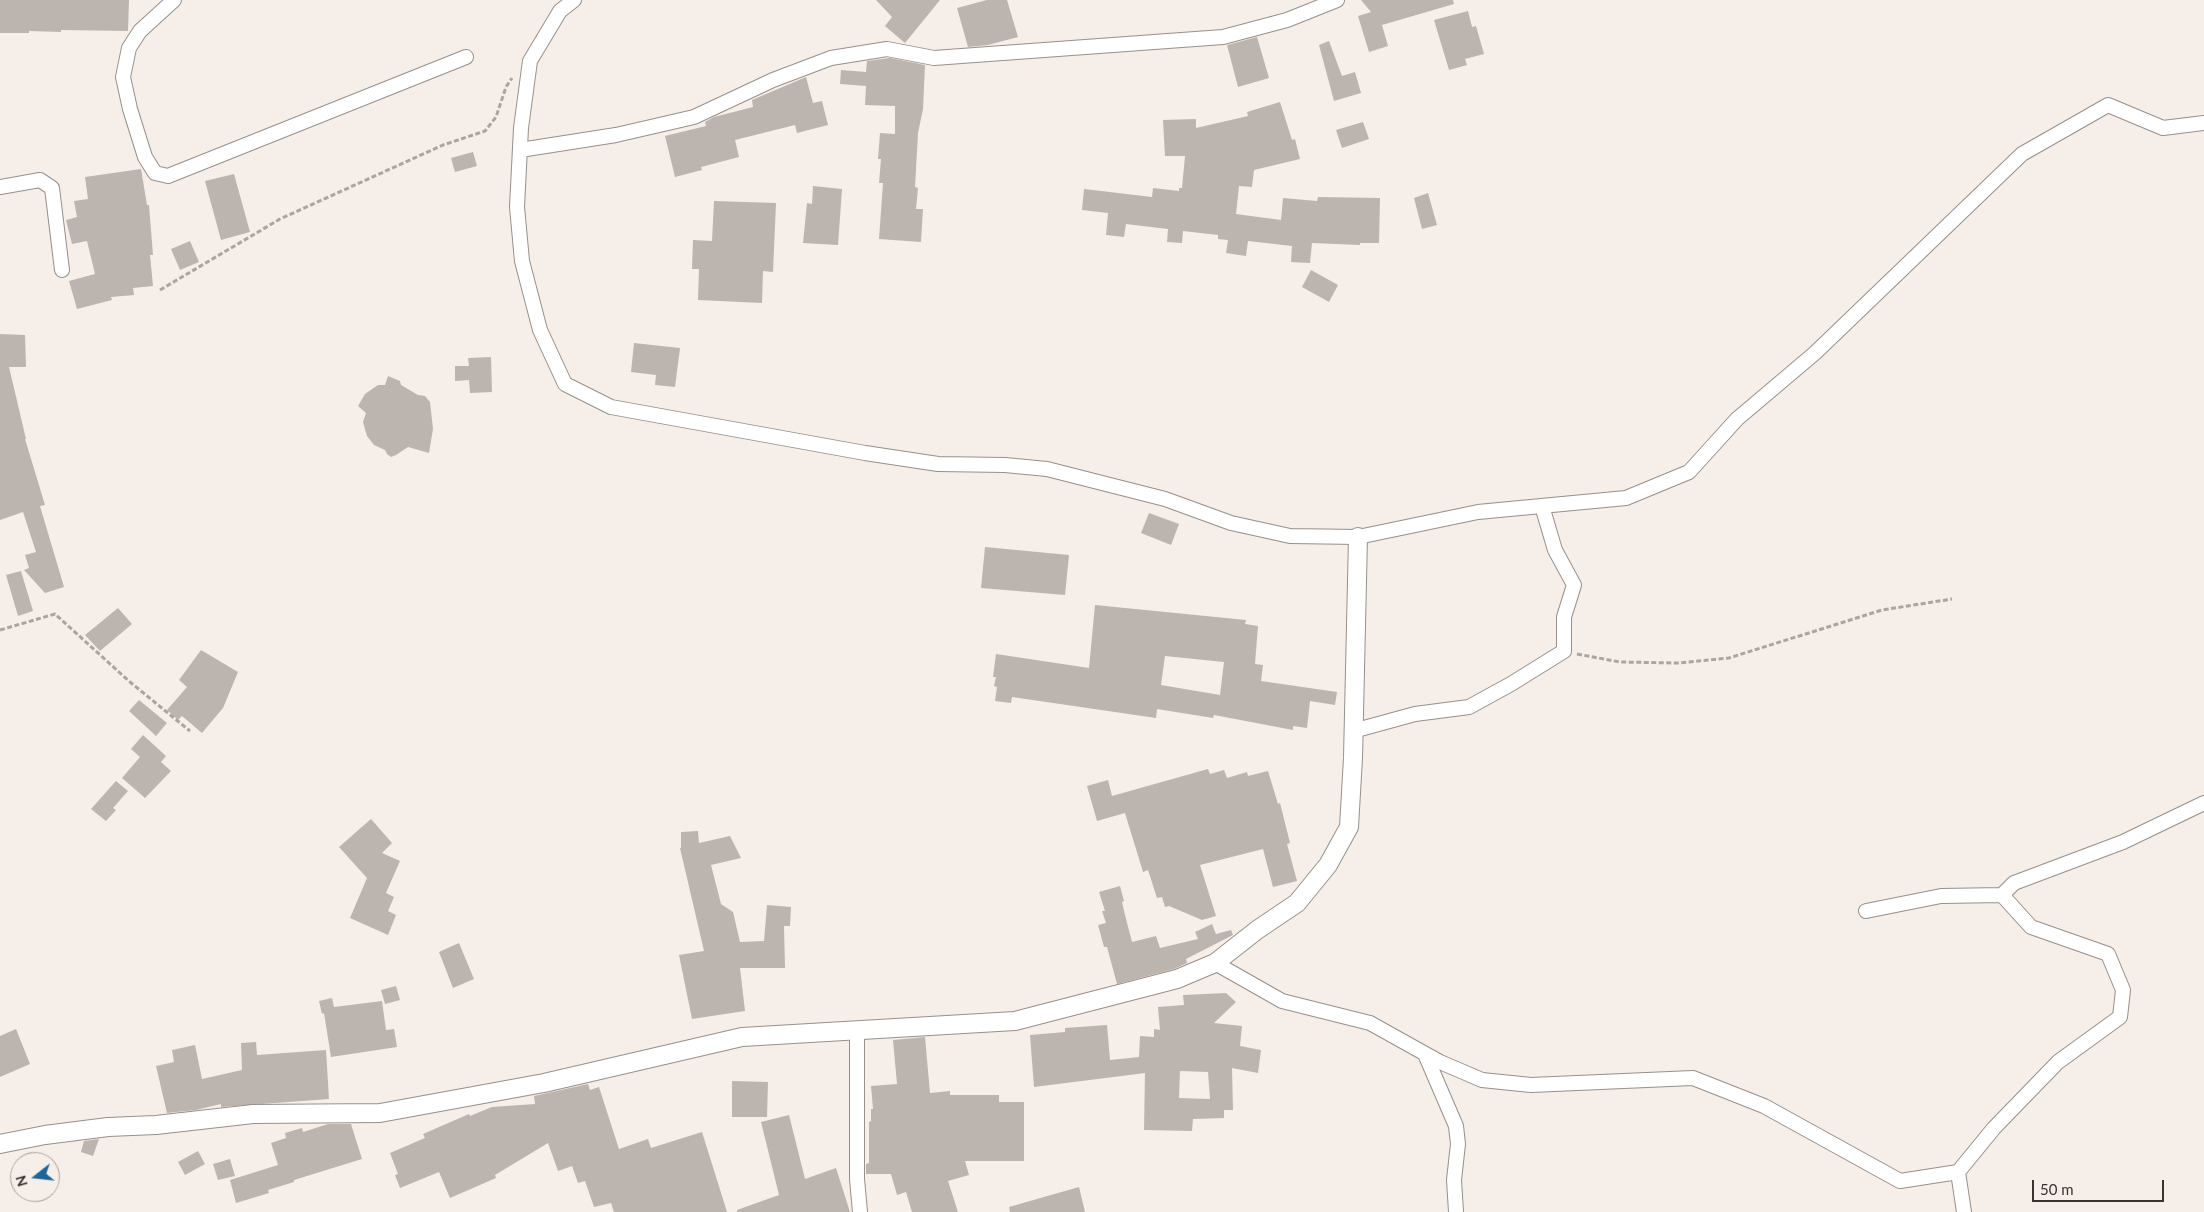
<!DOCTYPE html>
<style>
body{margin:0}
#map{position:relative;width:2204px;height:1212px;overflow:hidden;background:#f6eee8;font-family:Lato,sans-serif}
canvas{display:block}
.north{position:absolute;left:10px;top:1152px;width:50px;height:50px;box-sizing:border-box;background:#f6eee8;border:1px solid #a9a39f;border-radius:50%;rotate:254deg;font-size:14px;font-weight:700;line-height:20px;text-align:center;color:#363331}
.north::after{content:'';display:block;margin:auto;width:18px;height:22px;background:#1e669a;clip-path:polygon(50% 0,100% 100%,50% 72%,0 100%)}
.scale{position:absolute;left:2032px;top:1180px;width:132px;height:22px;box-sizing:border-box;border:2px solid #363331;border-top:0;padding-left:6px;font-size:15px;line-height:18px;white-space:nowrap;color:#363331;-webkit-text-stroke:4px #f6eee8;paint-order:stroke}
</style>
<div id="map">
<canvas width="2204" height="1212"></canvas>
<div class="north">N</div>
<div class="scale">50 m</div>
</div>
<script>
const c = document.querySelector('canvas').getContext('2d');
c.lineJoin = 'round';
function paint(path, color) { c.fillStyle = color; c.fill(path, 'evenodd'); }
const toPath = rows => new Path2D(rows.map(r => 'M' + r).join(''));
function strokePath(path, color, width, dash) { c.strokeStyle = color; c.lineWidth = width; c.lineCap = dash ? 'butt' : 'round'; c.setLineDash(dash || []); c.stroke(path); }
paint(toPath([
 [0,0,129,0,128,31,61,30,61,32,29,31,29,33,0,33],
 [876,0,940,0,905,43,885,26,892,17],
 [987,0,1007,0,1018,37,988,45,968,47,957,8],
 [1361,0,1453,0,1454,4,1382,25,1388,46,1369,52,1358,16,1371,12],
 [1468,11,1472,27,1476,26,1484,54,1465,59,1467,65,1449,70,1434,20],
 [1257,37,1269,78,1238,87,1227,45],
 [1329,41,1342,76,1355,72,1361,93,1334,101,1319,45],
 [890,58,925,65,923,109,918,133,915,187,918,188,916,209,923,209,921,242,879,239,883,183,879,183,881,159,878,159,880,133,895,134,895,106,865,105,866,86,840,84,841,70,866,72,867,61],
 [806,77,813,103,822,101,828,125,797,133,795,125,735,140,739,157,701,167,702,170,675,177,665,136,706,126,705,122,714,117,753,107,752,100],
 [1280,102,1292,140,1295,139,1300,159,1254,170,1252,187,1239,186,1236,214,1281,220,1283,198,1317,201,1318,197,1380,198,1379,243,1360,243,1360,245,1312,243,1310,263,1291,262,1292,246,1248,241,1246,256,1226,253,1228,240,1218,239,1218,235,1183,231,1182,243,1167,242,1168,229,1126,224,1124,237,1106,235,1108,213,1082,210,1084,189,1152,197,1153,188,1179,191,1179,188,1182,188,1185,156,1165,156,1163,120,1196,119,1196,128,1248,116,1247,112],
 [1363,122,1369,139,1342,148,1336,130],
 [473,152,477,166,455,172,451,158],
 [141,169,147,205,149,205,153,255,150,255,153,286,133,288,134,295,111,297,112,300,77,309,69,281,95,274,87,241,72,244,66,220,77,217,74,201,88,199,85,177],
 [234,174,250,232,221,240,205,181],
 [813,186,842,189,838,245,803,243,807,203,812,204],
 [1428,193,1437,225,1422,229,1414,198],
 [714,201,776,203,773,272,763,271,762,303,698,300,699,269,692,269,693,240,712,241],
 [190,241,199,262,180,270,171,249],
 [1311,270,1338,285,1329,302,1302,287],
 [0,334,25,335,26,367,9,367,26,439,25,439,45,505,40,506,64,587,45,593,24,570,29,568,25,555,36,552,23,512,0,520],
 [634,343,680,348,675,387,655,385,656,375,631,372],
 [491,357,492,392,470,393,469,380,455,381,455,366,469,366,468,358],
 [388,376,400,381,401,385,418,395,425,396,430,402,433,429,429,453,408,447,396,455,391,457,387,454,385,450,374,445,367,436,363,422,366,413,358,406,365,394,378,385,385,385],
 [1149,513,1179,524,1171,545,1141,533],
 [985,547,1069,555,1065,595,981,588],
 [21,571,33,611,18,616,6,575],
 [1095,605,1246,620,1245,624,1258,626,1255,664,1263,665,1261,681,1337,692,1335,705,1310,701,1307,728,1293,726,1293,730,1214,715,1213,718,1157,709,1156,718,1012,697,1011,703,995,701,997,687,994,686,996,677,993,677,996,654,1089,668],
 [1165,656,1224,662,1220,695,1161,685],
 [118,608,132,624,100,651,85,635],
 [201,650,238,672,223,708,202,733,182,716,178,720,167,710,187,687,179,680],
 [139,700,167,723,156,736,129,711],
 [143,735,166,756,161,762,171,771,145,798,122,778,140,757,131,749],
 [1208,769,1210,774,1224,770,1227,778,1247,772,1248,776,1268,771,1278,804,1280,803,1290,843,1287,844,1297,881,1273,887,1263,849,1200,865,1216,916,1202,920,1169,906,1165,907,1162,897,1157,898,1148,870,1143,872,1125,813,1097,821,1087,786,1108,780,1112,796],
 [116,781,128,791,113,808,116,810,106,821,91,809],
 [371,819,392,843,382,853,400,861,386,893,394,897,388,911,396,915,388,935,350,918,367,878,339,847],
 [698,831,699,843,730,836,741,858,711,865,721,904,733,912,740,942,764,941,767,905,791,907,790,926,784,926,785,968,740,968,745,1011,692,1019,679,955,704,951,680,848,681,848,681,832],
 [1120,886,1124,901,1122,902,1125,915,1132,942,1156,936,1160,948,1198,939,1195,932,1212,924,1216,934,1231,930,1233,935,1186,959,1187,963,1174,969,1117,984,1107,947,1104,947,1098,925,1106,923,1102,911,1105,911,1099,892],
 [459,943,474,979,453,988,439,952],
 [396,986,400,1000,385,1004,381,990],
 [1226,993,1236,1002,1214,1023,1242,1026,1240,1046,1261,1050,1258,1073,1232,1068,1233,1110,1224,1110,1224,1118,1193,1119,1192,1131,1144,1130,1145,1073,1034,1087,1030,1035,1065,1032,1065,1028,1107,1025,1110,1060,1139,1057,1140,1036,1154,1037,1154,1029,1160,1030,1158,1007,1184,1005,1183,995],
 [1180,1071,1208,1072,1210,1099,1179,1098],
 [332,998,334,1007,382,1001,386,1030,394,1029,397,1047,331,1057,324,1013,322,1014,319,1001],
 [16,1029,30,1064,0,1077,0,1036],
 [925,1037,930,1093,950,1091,950,1095,999,1095,999,1102,1024,1102,1024,1161,965,1161,969,1175,948,1181,958,1212,912,1212,906,1192,897,1195,891,1174,866,1174,866,1164,869,1163,869,1122,871,1121,871,1109,873,1109,871,1086,897,1084,893,1040],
 [256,1042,257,1055,326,1050,329,1099,221,1107,221,1104,196,1110,167,1113,156,1066,174,1062,172,1050,195,1045,202,1079,242,1070,241,1043],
 [732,1081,768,1082,767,1117,732,1117],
 [588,1084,590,1090,599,1087,619,1149,648,1139,651,1148,702,1132,727,1212,614,1212,611,1203,594,1207,585,1181,578,1183,572,1166,558,1171,548,1143,495,1175,496,1178,450,1198,439,1172,400,1188,395,1175,398,1174,390,1153,425,1138,423,1134,469,1114,470,1116,492,1107,535,1104,534,1096],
 [789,1115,805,1179,836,1168,850,1212,737,1212,737,1210,779,1195,761,1122],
 [328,1124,351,1124,362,1159,294,1180,294,1182,268,1190,269,1193,236,1203,230,1180,278,1165,271,1143,286,1138,285,1133,302,1128,303,1132],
 [99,1139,93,1156,81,1152,84,1141],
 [198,1151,205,1164,185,1175,178,1162],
 [230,1159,235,1176,218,1180,213,1164],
 [1079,1187,1085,1212,1010,1212,1009,1207]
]), '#bcb4af');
const minor = toPath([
 [174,0,140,31,129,48,123,77,130,109,145,157,155,173,168,176,466,57],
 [574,0,560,11,530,61,521,128,517,207,522,261,540,330,565,384,611,407,865,453,938,464,1005,465,1047,469,1165,499,1231,523,1290,536,1358,537,1478,512,1626,498,1689,472,1737,419,1815,353,2022,154,2108,105,2163,128,2204,123],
 [520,150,616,135,694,117,773,80,831,58,887,49,934,58,1223,37,1287,20,1337,0],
 [0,187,40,180,52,188,62,270],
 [1353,731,1415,714,1469,707,1511,684,1564,651,1564,617,1574,585,1555,550,1542,506],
 [1866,911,1941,896,2002,895,2014,883,2123,842,2204,803],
 [1215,963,1282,1001,1370,1023,1440,1062,1482,1080,1531,1085,1693,1078,1764,1106,1900,1181,1958,1172,1994,1128,2058,1062,2120,1017,2123,990,2108,954,2031,927,2002,895],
 [857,1030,857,1179,860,1212],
 [1425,1054,1456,1126,1458,1144,1454,1180,1456,1212],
 [1958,1172,1964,1212]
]);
const tertiary = toPath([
 [0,1144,45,1135,108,1127,156,1125,253,1114,380,1113,544,1083,742,1037,1015,1021,1177,979,1215,963,1257,930,1297,903,1328,865,1349,827,1353,758,1358,537]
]);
strokePath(minor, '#97908b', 16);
strokePath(tertiary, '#97908b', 20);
strokePath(toPath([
 [160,290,280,219,443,145,485,131,496,117,506,87,512,78],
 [0,630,55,614,130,682,190,731],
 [1577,654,1620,662,1678,663,1729,658,1882,610,1952,599]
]), '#aba5a1', 3, [5, 2.5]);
strokePath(minor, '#fff', 14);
strokePath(tertiary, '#fff', 18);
</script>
